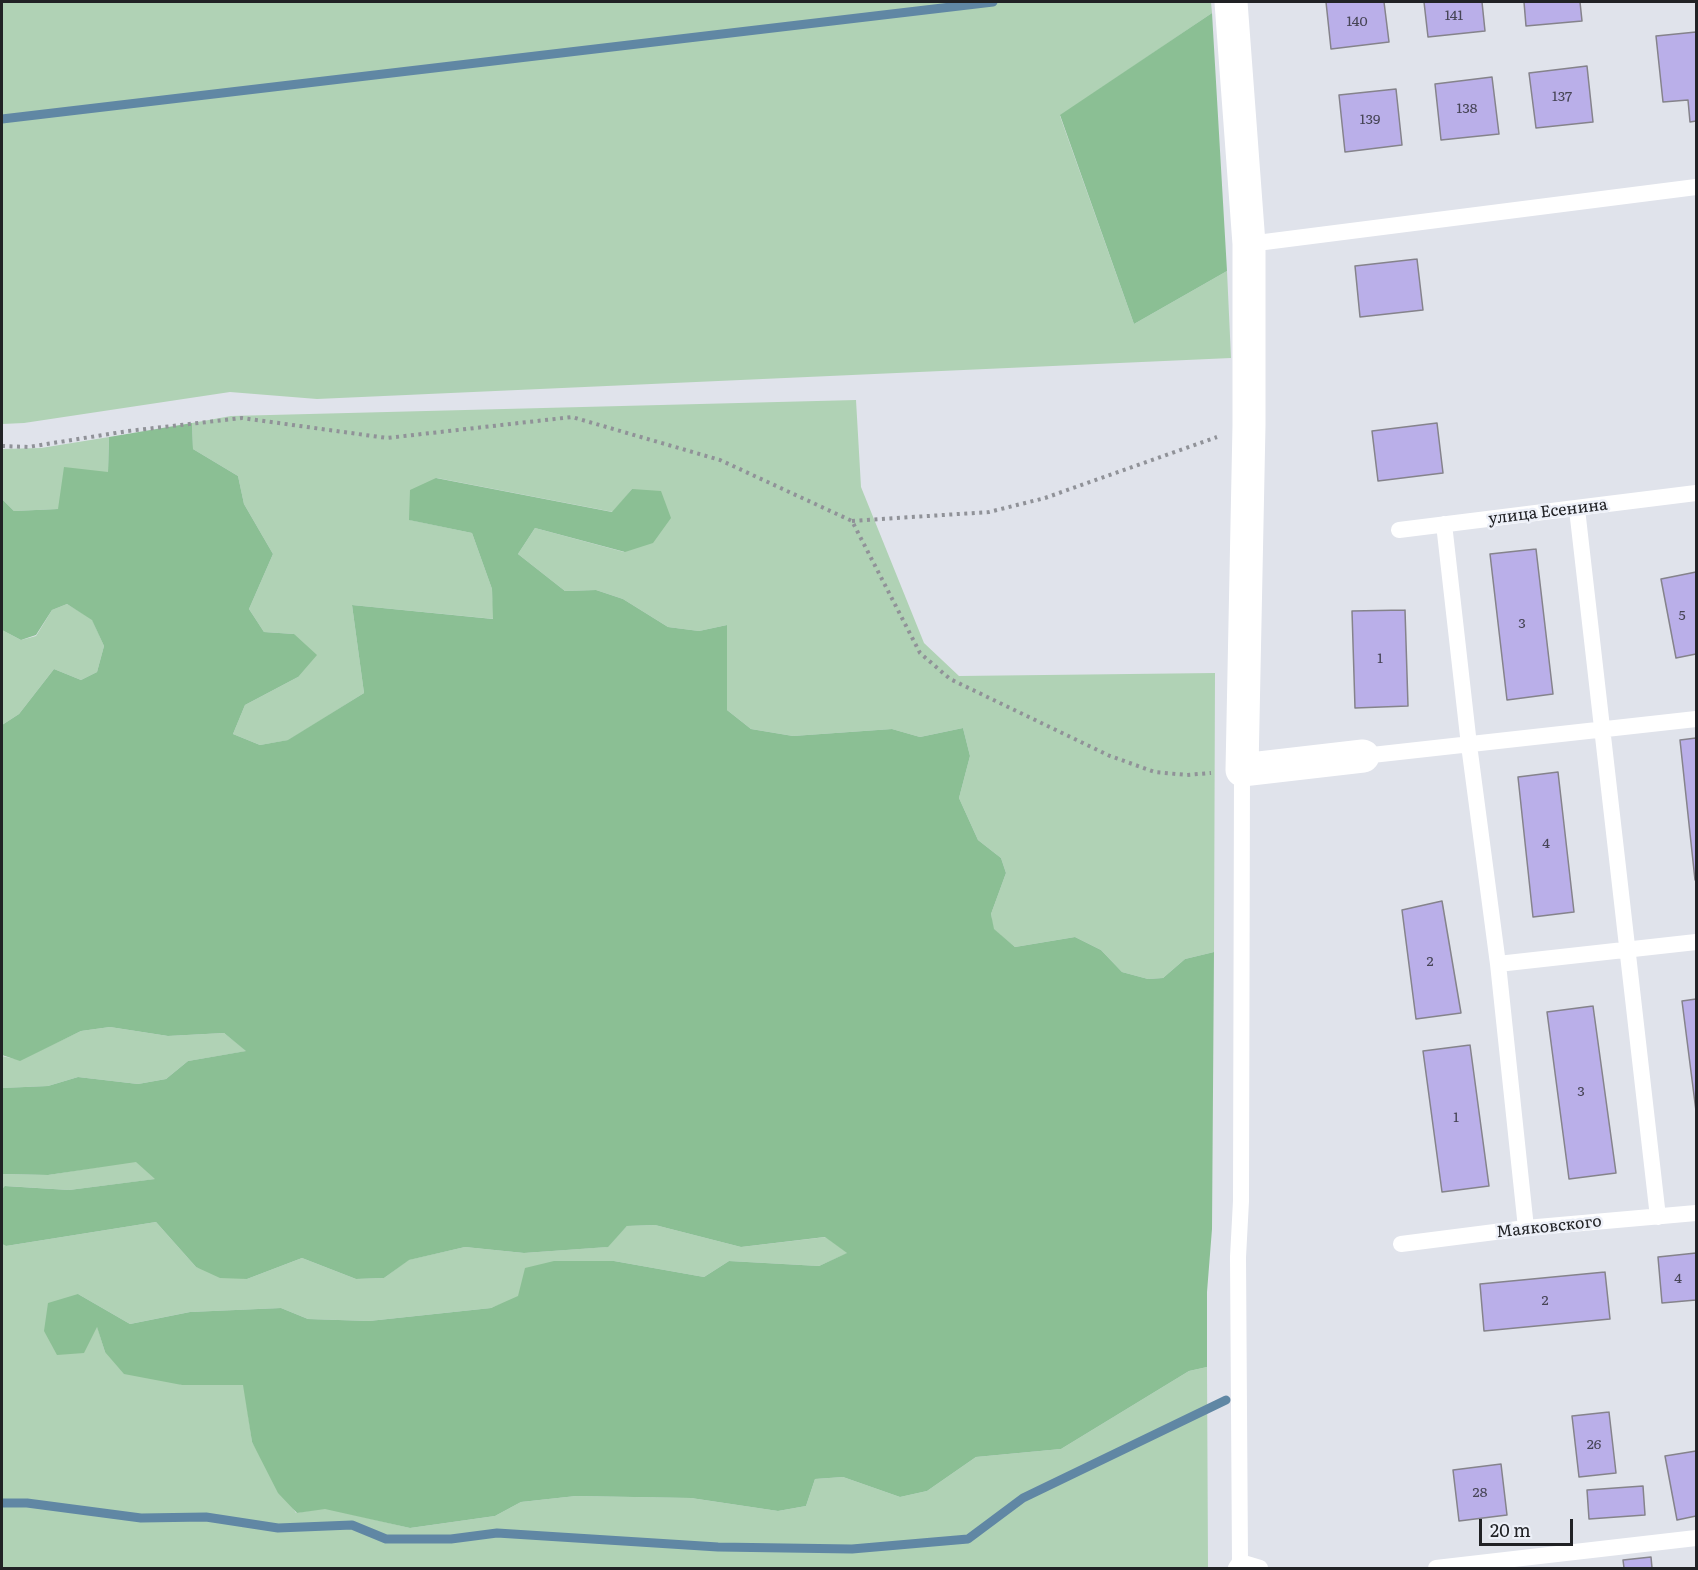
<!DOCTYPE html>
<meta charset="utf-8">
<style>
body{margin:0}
#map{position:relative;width:1698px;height:1570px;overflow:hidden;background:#e0e3eb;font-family:Literata,serif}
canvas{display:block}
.frame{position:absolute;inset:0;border:3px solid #212225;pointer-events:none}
.scale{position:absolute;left:1479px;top:1519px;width:94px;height:27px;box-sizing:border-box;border:3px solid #212225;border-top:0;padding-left:8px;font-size:18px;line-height:21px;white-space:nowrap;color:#212225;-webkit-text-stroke:4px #edf0f8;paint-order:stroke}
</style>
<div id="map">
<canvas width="1698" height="1570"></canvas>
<div class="frame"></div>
<div class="scale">20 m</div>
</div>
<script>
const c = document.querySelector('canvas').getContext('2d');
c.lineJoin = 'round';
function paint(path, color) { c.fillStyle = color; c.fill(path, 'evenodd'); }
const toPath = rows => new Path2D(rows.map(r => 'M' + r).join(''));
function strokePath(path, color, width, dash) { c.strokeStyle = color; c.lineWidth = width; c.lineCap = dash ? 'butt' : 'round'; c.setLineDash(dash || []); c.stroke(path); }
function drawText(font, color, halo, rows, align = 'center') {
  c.font = font + ' Literata,serif'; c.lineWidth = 5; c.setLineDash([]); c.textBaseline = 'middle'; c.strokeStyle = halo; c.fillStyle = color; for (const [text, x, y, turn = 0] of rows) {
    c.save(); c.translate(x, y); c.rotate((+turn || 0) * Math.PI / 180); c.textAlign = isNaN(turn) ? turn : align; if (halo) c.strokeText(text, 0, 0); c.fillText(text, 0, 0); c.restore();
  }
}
paint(toPath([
 [2,2,1211,2,1212,13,1060,116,1134,324,1227,271,1231,358,317,399,230,392,24,423,2,424],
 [856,400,861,487,924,643,959,676,1215,673,1214,952,1185,959,1163,978,1148,979,1122,972,1101,950,1075,937,1015,947,993,929,991,914,1006,873,1001,858,978,840,959,798,970,756,963,728,920,737,892,729,793,736,751,729,727,710,727,625,699,631,668,627,623,599,596,590,565,591,518,554,535,528,624,552,632,489,613,512,437,478,410,520,472,533,492,589,494,619,352,605,364,693,289,740,260,745,233,734,245,705,298,677,294,634,264,632,249,609,273,554,244,504,238,476,193,449,192,423,231,416],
 [109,437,108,472,58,509,14,511,2,499,2,449,41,448],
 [67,604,92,619,104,646,97,672,81,680,54,669,19,714,2,725,2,630,21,640,36,636,52,610],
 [110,1027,168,1036,224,1033,247,1051,188,1061,166,1079,138,1084,78,1077,48,1086,2,1088,2,1056,20,1060,81,1031],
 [136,1161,156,1179,69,1190,6,1186,2,1189,2,1174,48,1175],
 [156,1222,196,1267,247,1279,302,1258,356,1279,384,1278,408,1260,465,1247,524,1253,607,1247,627,1226,655,1225,741,1247,826,1237,848,1253,819,1266,729,1261,704,1277,614,1261,491,1308,369,1321,308,1319,281,1308,190,1312,130,1324,78,1294,97,1326,105,1352,182,1385,244,1385,252,1442,296,1513,325,1508,410,1528,495,1516,521,1502,576,1496,691,1498,778,1511,806,1506,815,1479,843,1477,900,1497,927,1491,976,1457,1061,1449,1189,1371,1207,1367,1208,1568,2,1568,2,1244,6,1246]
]), '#b0d2b5');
paint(toPath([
 [1212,13,1227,271,1134,324,1060,115],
 [192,423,193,449,238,476,244,504,273,554,249,609,264,632,294,634,317,655,298,677,245,705,233,734,260,745,288,740,364,693,352,605,493,619,492,589,472,533,409,520,410,490,436,478,612,512,632,489,661,491,671,518,653,543,625,552,535,528,518,554,565,591,596,590,623,599,668,627,699,631,727,625,727,710,751,729,793,736,892,729,920,737,963,728,970,756,959,798,978,840,1001,858,1006,873,991,914,994,929,1015,947,1075,937,1101,950,1122,972,1148,979,1163,978,1185,959,1214,952,1212,1229,1207,1292,1207,1367,1189,1371,1061,1449,976,1457,927,1491,900,1497,843,1477,815,1479,806,1506,778,1511,691,1498,576,1496,521,1502,495,1516,410,1528,325,1509,297,1513,278,1493,252,1442,243,1385,182,1385,124,1374,105,1352,97,1327,84,1353,57,1355,44,1331,48,1303,78,1294,130,1324,190,1312,281,1308,308,1319,369,1321,491,1308,518,1296,525,1268,554,1261,614,1261,704,1277,729,1261,819,1266,847,1253,825,1237,741,1247,655,1225,627,1226,608,1247,524,1253,465,1247,409,1260,384,1278,356,1279,302,1258,247,1279,220,1278,196,1267,156,1222,6,1246,2,1244,2,1189,5,1186,69,1190,155,1179,136,1162,48,1175,2,1174,2,1088,48,1086,78,1077,138,1084,166,1079,188,1061,246,1051,224,1033,168,1036,110,1027,81,1031,20,1061,2,1055,2,725,19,714,54,669,81,680,97,672,104,646,92,620,67,604,52,610,36,635,21,640,2,630,2,499,14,511,58,509,64,467,108,472,109,437]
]), '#8bbf94');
strokePath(toPath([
 [2,119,993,2],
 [2,1503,27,1503,141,1518,206,1517,278,1528,352,1525,386,1539,451,1539,497,1533,718,1547,852,1549,968,1539,1023,1498,1226,1400]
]), '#6087a4', 9);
const building = toPath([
 [1326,2,1384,2,1389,42,1331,49,1326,2],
 [1424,2,1482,2,1485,31,1428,37,1424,2],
 [1524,2,1580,2,1582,21,1526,26,1524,2],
 [1696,32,1696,121,1690,122,1688,100,1663,102,1656,36,1696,32],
 [1587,66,1593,122,1536,128,1529,73,1587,66],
 [1492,77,1499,134,1441,140,1435,84,1492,77],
 [1396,89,1402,145,1345,152,1339,95,1396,89],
 [1417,259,1423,310,1360,317,1355,266,1417,259],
 [1437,423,1443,473,1378,481,1372,431,1437,423],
 [1536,549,1553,694,1507,700,1490,554,1536,549],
 [1696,572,1696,654,1676,658,1661,579,1696,572],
 [1405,610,1408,706,1355,708,1352,611,1405,610],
 [1696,738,1696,880,1695,880,1680,740,1696,738],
 [1558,772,1574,912,1533,917,1518,777,1558,772],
 [1442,901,1461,1013,1416,1019,1402,910,1442,901],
 [1696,999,1696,1111,1682,1001,1696,999],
 [1593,1006,1616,1173,1569,1179,1547,1012,1593,1006],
 [1470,1045,1489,1186,1442,1192,1423,1051,1470,1045],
 [1696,1253,1696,1300,1662,1303,1658,1257,1696,1253],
 [1605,1272,1610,1319,1484,1331,1480,1284,1605,1272],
 [1609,1412,1616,1473,1579,1477,1572,1416,1609,1412],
 [1696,1451,1696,1516,1677,1520,1665,1456,1696,1451],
 [1501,1464,1507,1515,1459,1521,1453,1470,1501,1464],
 [1643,1486,1645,1515,1589,1519,1587,1490,1643,1486],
 [1651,1557,1652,1568,1624,1568,1623,1560,1651,1557]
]);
paint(building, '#baafe9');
strokePath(building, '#85838b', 1.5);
strokePath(toPath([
 [2,446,28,447,128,431,242,418,387,438,572,417,720,460,852,521,920,653,950,679,1110,756,1155,772,1187,775,1211,773],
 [852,521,989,512,1045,498,1217,437]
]), '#909298', 4, [3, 4.5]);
strokePath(toPath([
 [1249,244,1696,187],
 [1577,509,1658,1217],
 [1444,524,1469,745,1498,964,1526,1228],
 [1399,530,1696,493],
 [1363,756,1696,719],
 [1498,964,1696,942],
 [1401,1244,1526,1228,1696,1213],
 [1240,1562,1260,1568],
 [1236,1568,1240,1562,1238,1257,1241,1201,1242,770],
 [1436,1568,1696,1538]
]), '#fff', 16);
strokePath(toPath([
 [1231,2,1249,244,1249,425,1242,770,1363,756]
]), '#fff', 33);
drawText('14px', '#474556', null, [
 ["141",1454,16],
 ["140",1357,22],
 ["137",1562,97],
 ["138",1467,109],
 ["139",1370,120],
 ["5",1682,616],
 ["3",1522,624],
 ["1",1380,659],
 ["4",1546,844],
 ["2",1430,962],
 ["3",1581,1092],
 ["1",1456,1118],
 ["4",1678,1279],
 ["2",1545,1301],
 ["26",1594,1445],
 ["28",1480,1493]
]);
drawText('16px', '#212225', '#edf0f8', [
 ["улица Есенина",1548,512,-7],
 ["Маяковского",1549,1227,-6]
]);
</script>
